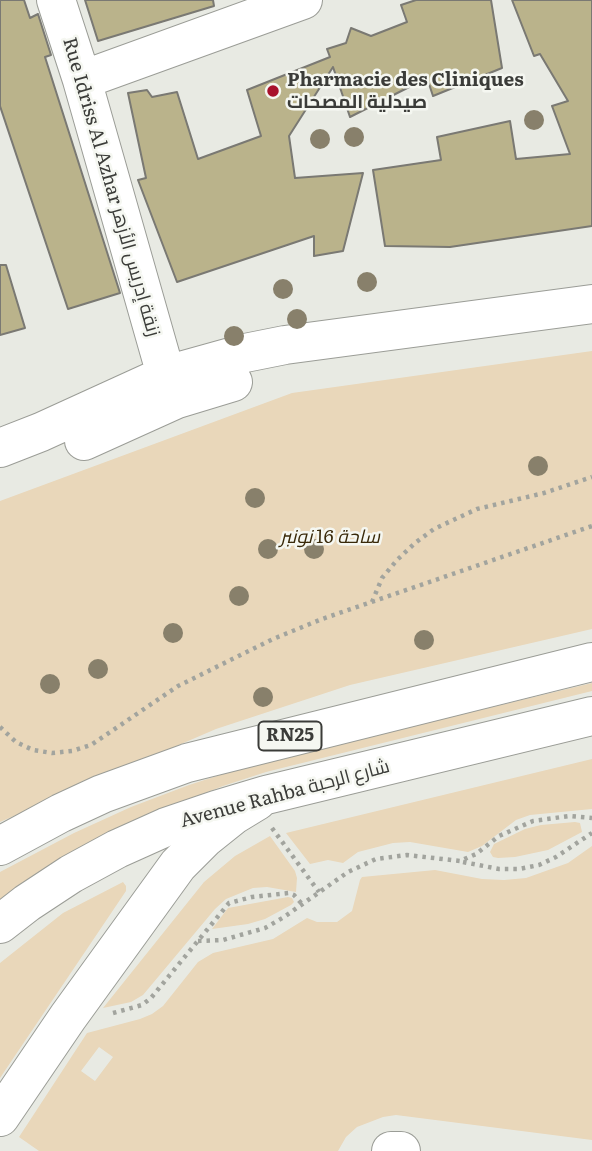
<!DOCTYPE html>
<meta charset="utf-8">
<style>
body{margin:0}
canvas{display:block;background:#e8eae3}
</style>
<canvas width="592" height="1151"></canvas>
<script>
const c = document.querySelector('canvas').getContext('2d');
c.lineJoin = 'round';
function paint(path, color) { c.fillStyle = color; c.fill(path, 'evenodd'); }
const toPath = rows => new Path2D(rows.map(r => 'M' + r).join(''));
function strokePath(path, color, width, dash) { c.strokeStyle = color; c.lineWidth = width; c.lineCap = dash ? 'butt' : 'round'; c.setLineDash(dash || []); c.stroke(path); }
function drawText(font, color, halo, rows, align = 'center') {
  c.font = font + ' Literata,Cairo,serif'; c.lineWidth = 5; c.setLineDash([]); c.textBaseline = 'middle'; c.strokeStyle = halo; c.fillStyle = color; for (const [text, x, y, turn = 0] of rows) {
    c.save(); c.translate(x, y); c.rotate((+turn || 0) * Math.PI / 180); c.textAlign = isNaN(turn) ? turn : align; if (halo) c.strokeText(text, 0, 0); c.fillText(text, 0, 0); c.restore();
  }
}
paint(toPath([
 [592,351,592,629,350,685,216,729,0,822,0,501,292,393],
 [592,683,592,691,266,772,223,786,180,803,0,905,0,872,74,833,131,807,189,785,248,766],
 [592,759,592,809,530,815,516,820,482,846,468,852,410,842,393,843,358,852,343,863,328,860,310,864,286,833],
 [575,822,580,823,582,832,548,850,515,857,498,858,493,857,490,852,494,844,525,829,541,825],
 [270,836,295,871,297,878,296,892,267,887,253,888,226,899,215,909,143,995,131,1002,103,1008,204,882,235,856],
 [592,846,592,1140,396,1115,383,1117,357,1127,346,1137,338,1151,39,1151,19,1137,87,1033,140,1019,152,1014,163,1006,198,962,213,953,273,939,307,918,317,922,337,922,352,911,360,880,362,877,435,870,482,879,504,880,526,878,568,863],
 [99,1047,113,1057,95,1081,81,1071],
 [123,882,126,886,126,891,0,1078,0,963,63,913],
 [288,897,292,898,294,902,291,905,265,919,248,924,212,929,228,908]
]), '#e9d7ba');
const building = toPath([
 [0,0,24,0,30,18,38,14,51,55,45,57,120,293,68,309,0,106,0,0],
 [85,0,213,0,214,6,98,41,85,0],
 [416,0,491,0,502,68,433,96,427,78,350,117,333,67,289,136,295,178,363,173,343,251,314,256,314,236,177,282,138,180,146,178,128,93,147,90,152,97,177,92,198,159,261,136,247,90,330,57,327,49,346,43,351,28,371,36,407,22,401,5,416,0],
 [512,0,592,0,592,226,450,247,385,246,373,170,441,160,437,137,510,121,516,159,570,154,552,106,568,101,540,54,534,56,512,0],
 [0,265,6,265,25,328,0,335,0,265]
]);
paint(building, '#bab38b');
strokePath(building, '#7a7973', 2);
const minor = toPath([
 [56,0,82,80,166,375],
 [82,80,303,0],
 [84,441,177,399,233,382],
 [0,448,41,432,166,375,245,353,285,345,592,304],
 [0,1117,68,1017,178,865,204,839,234,815,257,801],
 [391,1151,401,1151]
]);
const highway = toPath([
 [0,846,61,813,102,794,187,763,592,662],
 [0,924,27,903,71,874,117,849,166,827,216,810,266,795,592,716]
]);
strokePath(minor, '#9b9d97', 40);
strokePath(highway, '#9b9d97', 40);
strokePath(toPath([
 [372,602,382,578,397,560,415,543,434,529,477,509,544,493,592,477],
 [0,727,16,742,33,750,52,753,72,751,91,745,178,686,273,639,322,619,592,526],
 [272,828,319,892],
 [463,862,499,869,519,869,539,865,556,857,592,833],
 [198,941,223,940,265,928,284,917,348,872,376,859,407,855,460,861,476,854,499,836,533,821,569,816,592,818],
 [113,1013,142,1005,151,998,229,903,252,897,289,893,294,895,302,904]
]), '#a2a49e', 4.5, [3.5, 5]);
strokePath(minor, '#fff', 38);
strokePath(highway, '#fff', 38);
c.fillStyle = '#88806b';
for (const [x, y] of [
 [534,120],
 [354,137],
 [320,139],
 [367,282],
 [283,289],
 [297,319],
 [234,336],
 [538,466],
 [255,498],
 [268,549],
 [314,549],
 [239,596],
 [173,633],
 [424,640],
 [98,669],
 [50,684],
 [263,697]
]) { c.beginPath(); c.arc(x, y, 10, 0, 2 * Math.PI); c.fill(); }
for (const [x, y, r, color] of [
 [273,91,7,"#a8112b"]
]) { const dot = new Path2D(); dot.arc(x, y, r, 0, 2 * Math.PI); c.fillStyle = color; c.fill(dot); strokePath(dot, '#f5f7f1', 2.5); }
for (const [x, y, w] of [
 [290,736,63]
]) { const box = new Path2D(); box.roundRect(x - w / 2, y - 14.5, w, 29, 5); c.fillStyle = '#f5f7f1'; c.fill(box); strokePath(box, '#3b3c39', 2); }
drawText('bold 18px', '#3b3c39', null, [
 ["RN25",290,736]
]);
drawText('bold 19px', '#3b3c39', '#f5f7f1', [
 ["Pharmacie des Cliniques",287,80],
 ["صيدلية المصحات",287,102]
], 'left');
drawText('19px', '#3b3c39', '#f5f7f1', [
 ["Rue Idriss Al Azhar زنقة إدريس الأزهر",111,187,74],
 ["Avenue Rahba شارع الرحبة",285,794,-15]
]);
drawText('italic 19px', '#392909', '#f5f7f1', [
 ["ساحة 16 نونبر",330,537]
]);
</script>
